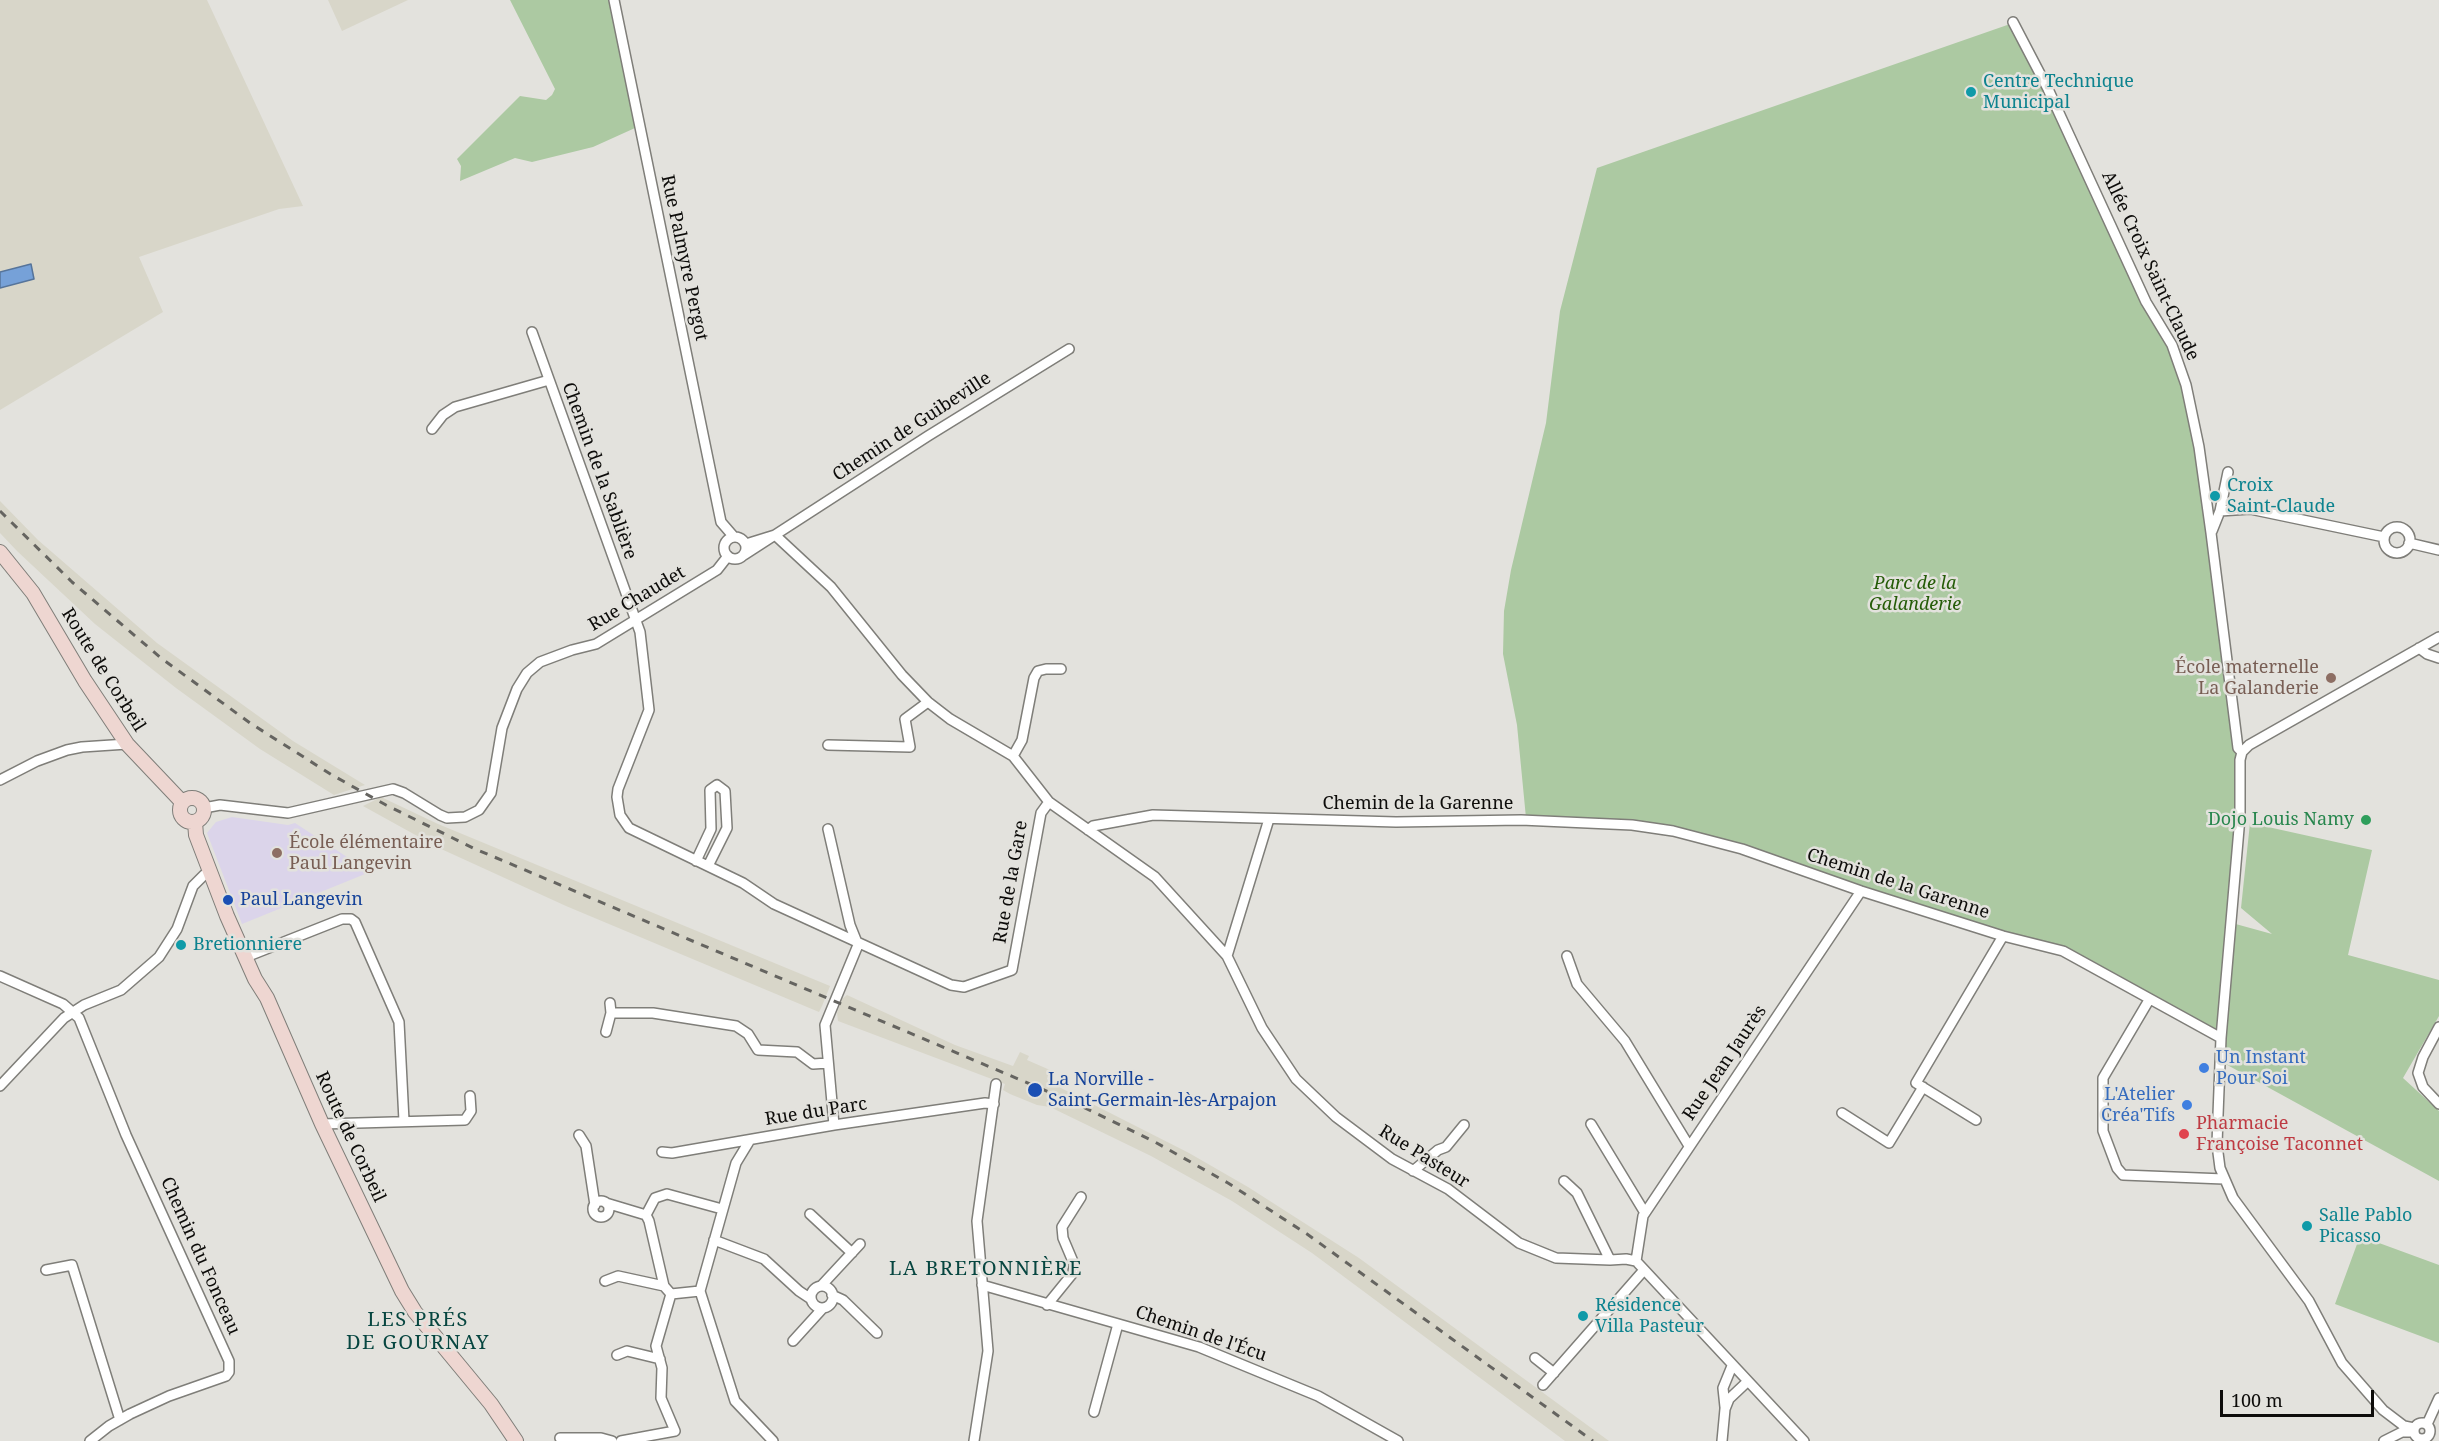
<!DOCTYPE html>
<meta charset="utf-8">
<style>
body{margin:0}
#map{position:relative;width:2439px;height:1441px;overflow:hidden;background:#e3e2dd;font-family:"Noto Serif",serif}
canvas{display:block}
.scale{position:absolute;left:2220px;top:1390px;width:154px;height:27px;box-sizing:border-box;border:3px solid #0d0c0a;border-top:0;padding-left:8px;font-size:18px;line-height:21px;white-space:nowrap;color:#0d0c0a;-webkit-text-stroke:4px #e3e2dd;paint-order:stroke}
</style>
<div id="map">
<canvas width="2439" height="1441"></canvas>
<div class="scale">100 m</div>
</div>
<script>
const c = document.querySelector('canvas').getContext('2d');
c.lineJoin = 'round';
function paint(path, color) { c.fillStyle = color; c.fill(path, 'evenodd'); }
const toPath = rows => new Path2D(rows.map(r => 'M' + r).join(''));
function strokePath(path, color, width, dash) { c.strokeStyle = color; c.lineWidth = width; c.lineCap = dash ? 'butt' : 'round'; c.setLineDash(dash || []); c.stroke(path); }
function drawText(font, color, halo, rows, align = 'center') {
  c.font = font + ' "Noto Serif",serif'; c.lineWidth = 5; c.setLineDash([]); c.textBaseline = 'middle'; c.strokeStyle = halo; c.fillStyle = color; for (const [text, x, y, turn = 0] of rows) {
    c.save(); c.translate(x, y); c.rotate((+turn || 0) * Math.PI / 180); c.textAlign = isNaN(turn) ? turn : align; if (halo) c.strokeText(text, 0, 0); c.fillText(text, 0, 0); c.restore();
  }
}
paint(toPath([
 [0,0,207,0,303,206,279,209,139,257,163,312,0,410],
 [328,0,408,0,342,31],
 [0,501,38,540,157,643,293,741,365,785,334,795,260,749,176,688,95,624,17,551,0,533],
 [381,797,438,824,830,986,822,1006,819,1012,566,906,439,848,363,806],
 [847,995,955,1045,1013,1066,1020,1052,1029,1056,1027,1060,1050,1070,1047,1079,1055,1085,1189,1153,1248,1187,1359,1258,1609,1441,1565,1441,1312,1253,1232,1201,1151,1156,1050,1107,1037,1105,1010,1094,1003,1090,1005,1084,838,1021,837,1013,842,999]
]), '#d8d6c9');
paint(toPath([
 [232,817,288,825,295,823,370,872,242,924,207,833,216,822]
]), '#dbd4ea');
paint(toPath([
 [510,0,609,0,635,128,593,147,532,162,515,158,460,181,461,166,457,159,520,96,546,100,552,95,555,89],
 [2013,23,2186,385,2240,760,2232,923,2272,934,2241,908,2250,823,2372,850,2348,955,2439,980,2439,1016,2403,1078,2439,1111,2439,1181,2220,1061,2221,1038,2063,950,1674,830,1526,818,1517,725,1503,654,1504,611,1511,570,1546,423,1560,311,1597,168],
 [2360,1236,2439,1265,2439,1343,2335,1304]
]), '#acc9a2');
const water = toPath([
 [31,264,34,279,0,288,0,272,31,264]
]);
paint(water, '#76a1d8');
strokePath(water, '#56749a', 1.5);
const street = toPath([
 [614,0,721,522,734,537],
 [2013,22,2048,89,2146,302,2172,345,2186,385,2199,447,2211,533,2238,748,2242,752],
 [532,332,640,632,649,710,618,789,617,797,620,815,629,828,743,883,774,904,951,985,964,987,1012,970,1041,813,1049,802],
 [432,429,443,415,455,407,549,380],
 [2220,511,2250,509,2384,537],
 '2384 540a13 13 0 1 1 26 0a13 13 0 1 1-26 0Z',
 [2212,531,2220,511,2228,472],
 '724 548a11 11 0 1 1 22 0a11 11 0 1 1-22 0Z',
 [2409,543,2439,550],
 [746,544,775,535,831,587,902,675,928,702,950,719,1013,756,1049,802,1155,877,1227,956,1262,1028,1296,1079,1336,1117,1392,1159,1448,1189,1519,1243,1556,1258,1610,1260,1626,1259,1636,1261,1804,1441],
 [744,555,928,436,1069,349],
 [2419,648,2427,654,2439,658],
 [828,745,910,747,905,719,928,702],
 [1013,756,1022,740,1034,678,1038,671,1046,669,1061,669],
 [0,780,37,761,67,750,82,747,127,744],
 [204,808,220,805,288,813,393,789,404,793,440,815,447,818,465,817,479,810,491,793,502,728,517,689,527,673,540,662,572,650,596,644,717,570,728,556],
 [828,829,850,925,858,945],
 [1088,830,1093,826,1153,815,1396,822,1521,820,1632,825,1673,831,1742,849,1861,891,2003,936,2063,951,2221,1038],
 [696,861,711,829,710,790,717,785,725,791,727,828,708,866],
 [1227,956,1269,819],
 [1567,956,1577,984,1625,1041,1689,1146],
 [246,957,342,919,351,919,355,922,399,1022,404,1121],
 [0,976,63,1004,79,1018,126,1135,229,1361,229,1372,226,1376,169,1396,130,1414,109,1426,90,1441],
 [2149,1000,2103,1078,2103,1131,2117,1168,2123,1175,2224,1179],
 [611,1013,653,1013,736,1026,748,1034,758,1050,797,1052,813,1064,828,1063],
 [2439,1027,2423,1057,2418,1073,2423,1087,2439,1104],
 [606,1032,611,1013,610,1003],
 [0,1086,64,1018,84,1005,121,990,159,957,177,929,193,886,204,875,211,872],
 [1842,1113,1889,1143,1923,1087],
 [1976,1120,1916,1083,2003,936],
 [322,1124,465,1120,471,1111,470,1096],
 [1591,1124,1645,1213],
 [834,1125,825,1025,858,945],
 [579,1135,586,1146,595,1205],
 [750,1140,736,1163,700,1291,735,1401,773,1441],
 [662,1152,672,1153,834,1125,985,1103,994,1104],
 [1413,1171,1438,1150,1446,1147,1464,1125],
 [1564,1181,1577,1193,1610,1260],
 '593 1209a8 8 0 1 1 16 0a8 8 0 1 1-16 0Z',
 [606,1203,646,1215,649,1221,664,1286,671,1294,656,1346,662,1368,661,1398,675,1431,621,1441],
 [810,1214,852,1253],
 [646,1215,655,1198,667,1194,722,1209],
 [714,1240,764,1259,799,1291,811,1299],
 [1636,1261,1643,1216,1861,891],
 [46,1270,72,1265,120,1420],
 [605,1281,618,1276,664,1286],
 [982,1285,1199,1347,1318,1396,1398,1441],
 [821,1286,860,1244],
 '811 1297a11 11 0 1 1 22 0a11 11 0 1 1-22 0Z',
 [671,1294,700,1291],
 [832,1295,843,1300,877,1333],
 [1047,1305,1073,1273,1074,1264,1063,1238,1062,1227,1081,1197],
 [793,1341,823,1308],
 [617,1355,627,1351,660,1359],
 [1535,1358,1554,1373],
 [1543,1385,1644,1270],
 [1725,1407,1723,1388,1732,1366],
 [1094,1412,1118,1324],
 '2414 1431a8 8 0 1 1 16 0a8 8 0 1 1-16 0Z',
 [2424,1423,2428,1422,2439,1398],
 [2414,1428,2404,1426,2383,1410,2342,1363,2309,1301,2233,1198,2220,1168,2217,1145,2218,1115,2221,1038,2240,817,2240,760,2242,752,2249,745,2439,637],
 [560,1438,601,1438,612,1441],
 [974,1441,988,1351,977,1221,996,1084],
 [1722,1441,1725,1409,1729,1399,1747,1382],
 [2384,1441,2402,1432,2413,1432]
]);
const secondary = toPath([
 [0,552,33,593,85,681,127,744,182,802],
 '180 810a12 12 0 1 1 24 0a12 12 0 1 1-24 0Z',
 [195,822,196,835,227,916,255,979,267,998,322,1124,402,1291,415,1312,491,1404,516,1441]
]);
strokePath(street, '#7f7e79', 12);
strokePath(secondary, '#7f7e79', 16);
strokePath(street, '#fff', 9);
strokePath(secondary, '#eed6d1', 14);
strokePath(toPath([
 [0,511,72,582,161,658,250,723,332,775,386,805,473,848,1075,1103,1155,1142,1228,1183,1307,1234,1593,1441]
]), '#656460', 3, [8, 8]);
for (const [x, y, r, color] of [
 [1971,92,6,"#0f9aa8"],
 [2215,496,6,"#0f9aa8"],
 [2331,678,6,"#8d6e63"],
 [2366,820,6,"#2e9e5b"],
 [277,853,6,"#8d6e63"],
 [228,900,6,"#1a4fb4"],
 [181,945,6,"#0f9aa8"],
 [2204,1068,6,"#3f7fe0"],
 [1035,1090,8,"#1a4fb4"],
 [2187,1105,6,"#3f7fe0"],
 [2184,1134,6,"#e0444e"],
 [2307,1226,6,"#0f9aa8"],
 [1583,1316,6,"#0f9aa8"]
]) { const dot = new Path2D(); dot.arc(x, y, r, 0, 2 * Math.PI); c.fillStyle = color; c.fill(dot); strokePath(dot, '#e3e2dd', 2); }
drawText('18px', '#0d838f', '#e3e2dd', [
 ["Centre Technique",1983,82],
 ["Municipal",1983,103],
 ["Croix",2227,486],
 ["Saint-Claude",2227,507],
 ["Bretionniere",193,945],
 ["Salle Pablo",2319,1216],
 ["Picasso",2319,1237],
 ["Résidence",1595,1306],
 ["Villa Pasteur",1595,1327]
], 'left');
drawText('18px', '#0d0c0a', '#e3e2dd', [
 ["Rue Palmyre Pergot",684,258,78],
 ["Allée Croix Saint-Claude",2150,266,65],
 ["Chemin de Guibeville",912,427,-33],
 ["Chemin de la Sablière",599,471,70],
 ["Rue Chaudet",637,599,-31],
 ["Route de Corbeil",103,670,58],
 ["Chemin de la Garenne",1418,804],
 ["Rue de la Gare",1011,882,-80],
 ["Chemin de la Garenne",1898,884,18],
 ["Rue Jean Jaurès",1725,1063,-56],
 ["Rue du Parc",816,1112,-9],
 ["Route de Corbeil",350,1137,65],
 ["Rue Pasteur",1424,1157,32],
 ["Chemin du Fonceau",200,1256,66],
 ["Chemin de l'Écu",1201,1334,19]
]);
drawText('italic 18px', '#255c08', '#e3e2dd', [
 ["Parc de la",1915,584],
 ["Galanderie",1915,605]
]);
drawText('18px', '#785e54', '#e3e2dd', [
 ["École maternelle",2319,668],
 ["La Galanderie",2319,689],
 ["École élémentaire",289,843,"left"],
 ["Paul Langevin",289,864,"left"]
], 'right');
drawText('18px', '#27864d', '#e3e2dd', [
 ["Dojo Louis Namy",2354,820]
], 'right');
drawText('18px', '#164399', '#e3e2dd', [
 ["Paul Langevin",240,900],
 ["La Norville -",1048,1080],
 ["Saint-Germain-lès-Arpajon",1048,1101]
], 'left');
drawText('18px', '#366cbe', '#e3e2dd', [
 ["Un Instant",2216,1058],
 ["Pour Soi",2216,1079],
 ["L'Atelier",2175,1095,"right"],
 ["Créa'Tifs",2175,1116,"right"]
], 'left');
drawText('18px', '#be3a42', '#e3e2dd', [
 ["Pharmacie",2196,1124],
 ["Françoise Taconnet",2196,1145]
], 'left');
c.letterSpacing = '1.5px';
drawText('20px', '#074640', '#e3e2dd', [
 ["LA BRETONNIÈRE",986,1269],
 ["LES PRÉS",418,1320],
 ["DE GOURNAY",418,1343]
]);
c.letterSpacing = '0px';
</script>
